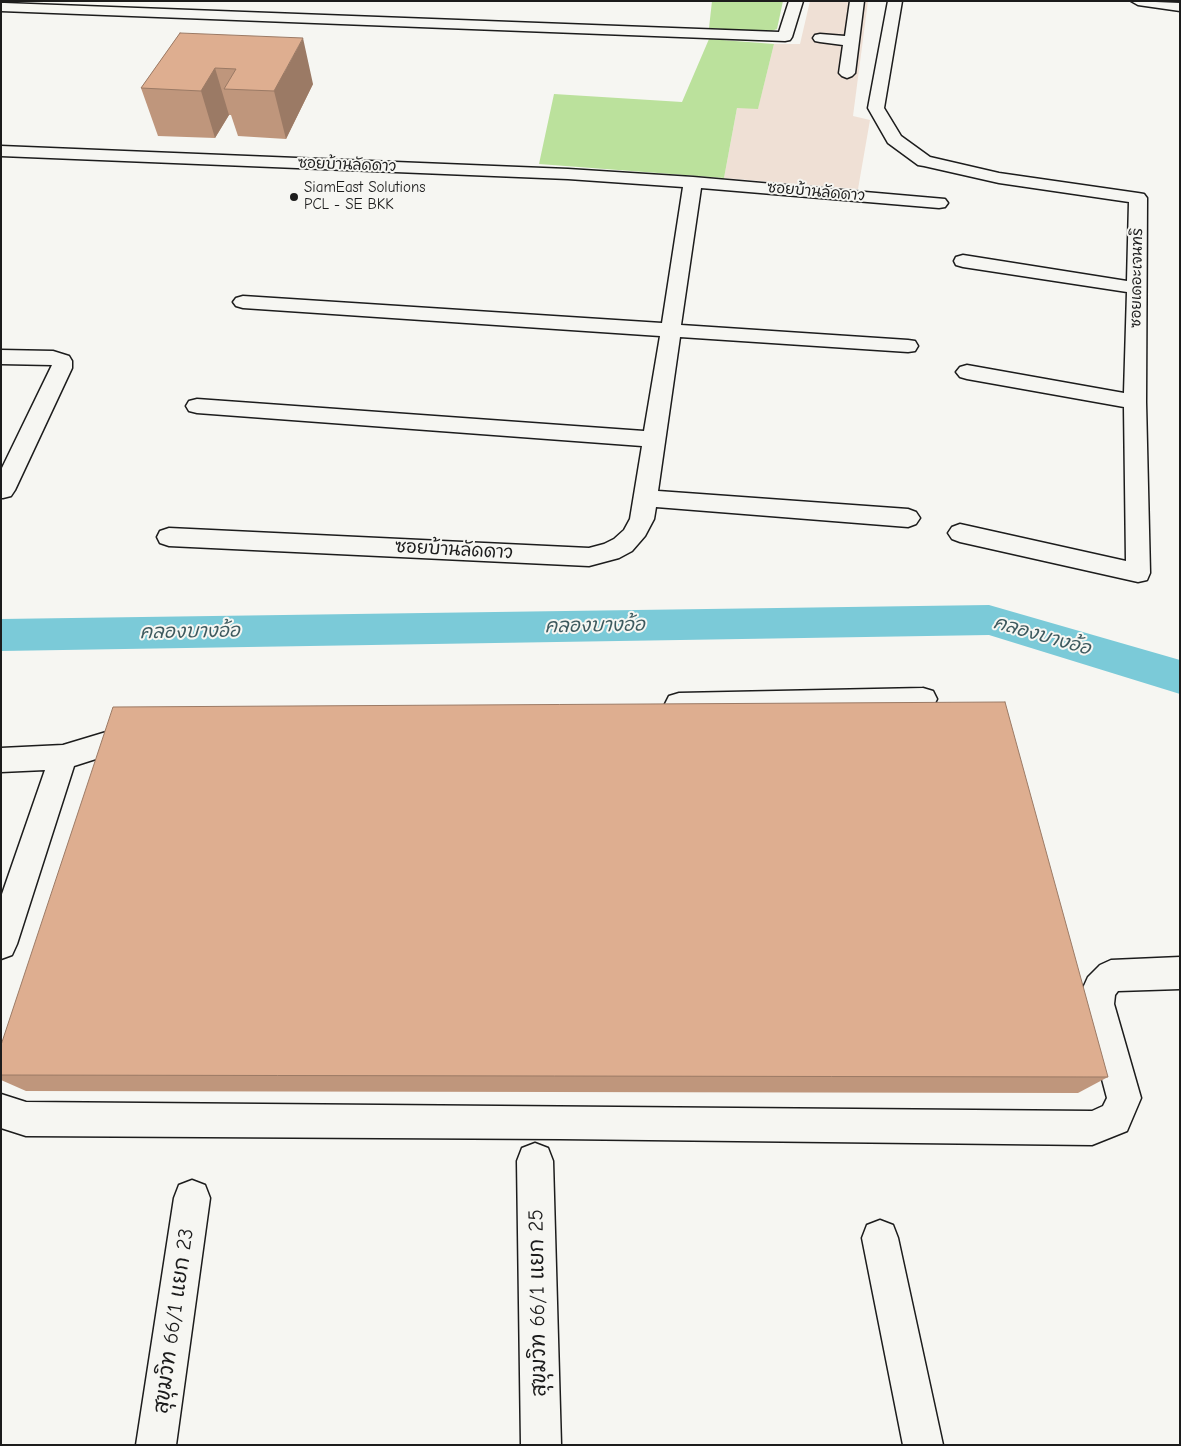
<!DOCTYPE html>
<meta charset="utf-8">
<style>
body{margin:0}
#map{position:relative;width:1181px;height:1446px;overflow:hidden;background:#f6f6f2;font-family:"Comic Neue",sans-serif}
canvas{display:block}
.frame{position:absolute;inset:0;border:2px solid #1c1c1c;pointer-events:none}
</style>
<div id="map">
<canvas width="1181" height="1446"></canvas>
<div class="frame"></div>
</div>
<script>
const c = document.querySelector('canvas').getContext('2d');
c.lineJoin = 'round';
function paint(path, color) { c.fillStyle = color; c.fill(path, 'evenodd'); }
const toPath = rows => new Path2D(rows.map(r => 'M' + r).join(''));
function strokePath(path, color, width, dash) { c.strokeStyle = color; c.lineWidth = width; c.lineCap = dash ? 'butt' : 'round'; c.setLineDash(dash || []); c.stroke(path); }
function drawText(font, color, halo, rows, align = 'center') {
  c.font = font + ' "Comic Neue","Playpen Sans Thai",sans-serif'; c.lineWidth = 4; c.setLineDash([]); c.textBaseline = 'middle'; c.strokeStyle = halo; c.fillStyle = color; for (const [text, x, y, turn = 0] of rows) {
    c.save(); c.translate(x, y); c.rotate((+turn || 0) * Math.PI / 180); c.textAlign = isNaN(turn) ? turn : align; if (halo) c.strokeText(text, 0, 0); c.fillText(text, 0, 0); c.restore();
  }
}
paint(toPath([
 [810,1,868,1,853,116,870,120,858,189,724,178,737,108,758,108,774,44,800,44]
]), '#efe0d5');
paint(toPath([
 [712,1,783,1,777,29,769,32,709,28],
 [709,39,774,44,758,109,737,108,724,178,539,164,554,94,682,102]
]), '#bbe19c');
paint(toPath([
 [989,605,1180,660,1180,694,989,635,1,651,1,619,989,605]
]), '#7bcad8');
const minor = toPath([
 [789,1,803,1,792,37,790,40,785,41,1,11,1,3,4,3,779,32,789,1],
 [850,1,864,1,855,73,852,76,847,78,842,76,839,73,843,45,820,42,815,41,813,38,815,35,820,34,845,36,850,1],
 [888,1,902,1,884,108,901,136,930,157,999,173,1138,193,1144,194,1147,198,1146,402,1150,573,1147,580,1138,582,960,542,952,539,948,533,952,527,960,524,1126,561,1124,407,967,379,960,377,956,372,960,367,967,365,1124,393,1127,292,963,267,956,265,954,261,956,257,963,255,1127,281,1129,202,999,183,924,166,918,165,888,143,868,108,888,1],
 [1131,1,1180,3,1180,11,1138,5,1131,1],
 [1,146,568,169,693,177,945,199,948,203,945,207,939,208,701,188,681,325,908,340,915,341,918,346,915,351,908,352,680,337,658,491,908,509,916,512,920,518,916,524,908,527,656,507,654,519,645,536,632,551,619,558,589,566,169,546,160,543,157,537,160,531,169,528,589,548,604,544,614,539,624,530,630,519,642,446,197,413,189,411,186,406,189,401,197,399,644,431,660,336,243,308,236,306,233,302,236,298,243,296,662,323,683,187,568,179,1,156,1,146],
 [1,350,53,351,69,356,72,361,72,368,15,490,11,496,3,498,1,498,1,470,52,365,1,364,1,350],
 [923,688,933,691,937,699,933,707,923,710,679,715,669,712,665,704,669,696,679,693,923,688],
 [136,723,146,727,150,735,146,743,74,766,17,944,12,955,1,959,1,897,45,770,1,772,1,748,63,745,136,723],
 [1180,957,1180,989,1118,991,1115,995,1114,1004,1141,1098,1127,1131,1092,1145,560,1139,26,1136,1,1128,1,1094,26,1102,1092,1111,1103,1106,1107,1098,1082,1004,1083,988,1088,977,1100,965,1111,960,1180,957],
 [535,1143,548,1148,553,1161,561,1445,521,1445,517,1161,522,1148,535,1143],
 [192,1180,205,1185,210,1198,176,1445,136,1445,174,1198,179,1185,192,1180],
 [880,1220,893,1225,898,1238,943,1445,903,1445,862,1238,867,1225,880,1220]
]);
strokePath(minor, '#1c1c1c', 3);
paint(minor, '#f6f6f2');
paint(toPath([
 [180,33,313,84,286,139,238,136,231,115,229,115,215,138,158,136,141,88],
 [1,1045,1108,1077,1078,1093,26,1091,1,1080]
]), '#bf967c');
paint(toPath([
 [303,38,313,84,286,139,274,91],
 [215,68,229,115,215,138,201,91]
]), '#9b7a65');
const building = toPath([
 [180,33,303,38,274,91,224,89,236,69,215,68,201,91,141,88,180,33],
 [1005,702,1108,1077,1,1075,1,1045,113,707,1005,702]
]);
paint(building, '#deae90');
strokePath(building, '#9b7a65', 1);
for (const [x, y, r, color] of [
 [294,197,5,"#1c1c1c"]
]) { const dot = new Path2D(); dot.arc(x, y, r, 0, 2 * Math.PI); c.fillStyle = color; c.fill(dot); strokePath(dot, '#f6f6f2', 2); }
drawText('15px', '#1c1c1c', '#f6f6f2', [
 ["ซอยบ้านลัดดาว",347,165,2],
 ["ซอยบ้านลัดดาว",816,192,5],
 ["ซอยเดอะเจนทริ",1137,278,-89]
]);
drawText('15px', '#1c1c1c', '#f6f6f2', [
 ["SiamEast Solutions",304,188],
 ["PCL - SE BKK",304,205]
], 'left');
drawText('18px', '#1c1c1c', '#f6f6f2', [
 ["ซอยบ้านลัดดาว",454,550,3]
]);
drawText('italic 19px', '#3d595e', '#f6f6f2', [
 ["คลองบางอ้อ",595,626,-1],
 ["คลองบางอ้อ",190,632,-1],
 ["คลองบางอ้อ",1042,636,16]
]);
drawText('21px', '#1c1c1c', '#f6f6f2', [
 ["สุขุมวิท 66/1 แยก 25",538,1303,-91],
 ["สุขุมวิท 66/1 แยก 23",174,1321,-82]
]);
</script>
